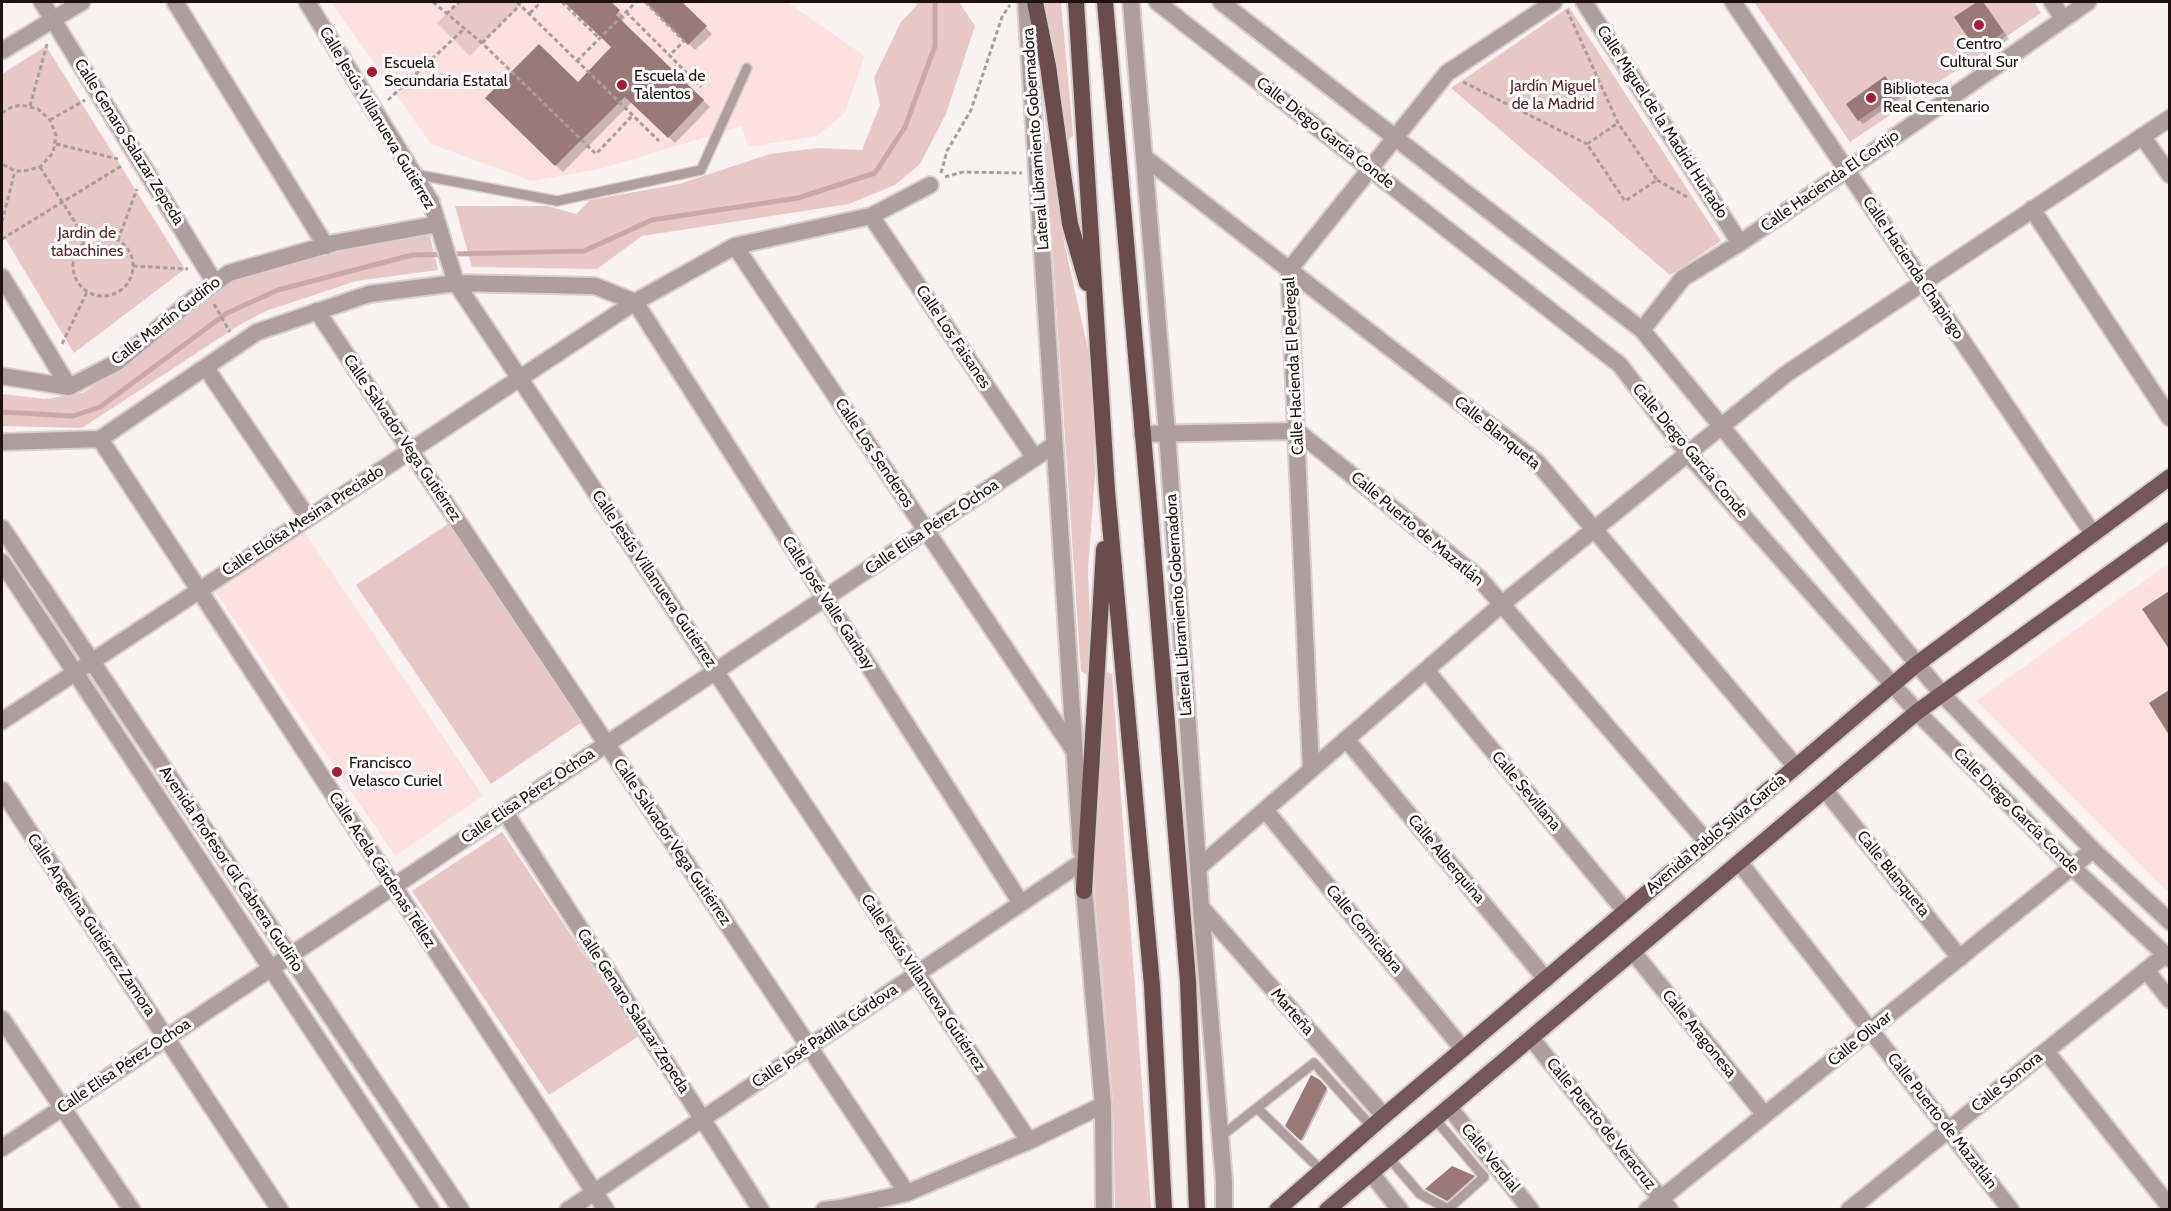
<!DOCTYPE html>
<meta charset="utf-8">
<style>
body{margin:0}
#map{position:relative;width:2171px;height:1211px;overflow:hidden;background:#faf2f2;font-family:Cabin,sans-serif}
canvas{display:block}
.frame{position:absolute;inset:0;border:3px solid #1d1111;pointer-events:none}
</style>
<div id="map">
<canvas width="2171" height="1211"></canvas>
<div class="frame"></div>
</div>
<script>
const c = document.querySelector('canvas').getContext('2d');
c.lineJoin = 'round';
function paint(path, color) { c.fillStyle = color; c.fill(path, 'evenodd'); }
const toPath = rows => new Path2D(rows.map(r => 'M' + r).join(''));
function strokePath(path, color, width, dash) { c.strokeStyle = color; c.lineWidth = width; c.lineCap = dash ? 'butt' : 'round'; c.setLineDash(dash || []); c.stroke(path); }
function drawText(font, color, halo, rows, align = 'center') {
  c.font = font + ' Cabin,sans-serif'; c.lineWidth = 6; c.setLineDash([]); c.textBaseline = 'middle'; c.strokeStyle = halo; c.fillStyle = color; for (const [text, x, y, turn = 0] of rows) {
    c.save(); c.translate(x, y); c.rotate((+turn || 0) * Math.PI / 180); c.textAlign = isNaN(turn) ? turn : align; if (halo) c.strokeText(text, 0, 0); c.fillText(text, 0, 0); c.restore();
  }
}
paint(toPath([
 [331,2,787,2,865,56,844,114,817,136,748,147,742,126,600,169,532,181,431,144],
 [304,531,483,796,395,856,215,591],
 [2169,563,2169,893,2156,881,1976,701]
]), '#fde1e1');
paint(toPath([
 [459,2,523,2,470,56,437,23],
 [916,2,959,2,975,26,946,114,920,164,895,185,849,204,642,236,597,269,472,267,455,206,547,206,576,214,590,200,679,184,770,154,818,148,862,150,880,105,874,78,901,22,917,5],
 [1045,2,1061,2,1073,135,1068,141,1062,135,1055,53],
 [1754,2,2034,2,2041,13,1850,142],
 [1569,7,1721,241,1670,275,1451,88],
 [46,46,185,269,74,353,2,233,2,74],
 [1049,140,1054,143,1064,243,1091,362,1095,473,1088,571,1092,671,1087,675,1081,671,1045,144],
 [429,232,438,270,356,281,266,311,241,324,82,428,2,426,2,394,45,399,83,393,121,368,230,282,335,250],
 [448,524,582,722,491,784,356,585],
 [1105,671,1112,674,1151,1209,1115,1209,1113,1103,1094,886,1100,675],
 [502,832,639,1036,549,1095,412,891]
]), '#e8c7c7');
paint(toPath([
 [566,2,611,2,625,18,621,22,710,107,675,143,632,102,563,172,487,98,578,84,613,47],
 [659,2,680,2,712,34,695,50,653,7],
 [1980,2,1987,7,2009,39,1985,56,1956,17],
 [1888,82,1900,98,1863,124,1859,120],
 [2170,592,2170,646,2144,609],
 [2170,691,2170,732,2151,704],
 [1319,1081,1328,1091,1303,1141,1287,1126],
 [1452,1168,1475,1179,1449,1202,1429,1190]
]), '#0003');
strokePath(toPath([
 [2,412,73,416,100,407,227,313,278,290,412,255,584,251,652,220,798,198,875,173,905,127,935,46,935,2]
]), '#cca7a7', 5);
paint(toPath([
 [564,2,611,2,620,10,616,15,704,100,668,138,625,97,555,166,485,98,539,44,578,82,611,47],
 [645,2,682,2,707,26,688,45],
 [1977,2,1983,2,2004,32,1977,51,1954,17],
 [1885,76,1897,93,1858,121,1846,104],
 [2169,591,2169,649,2142,609],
 [2169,690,2169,735,2149,703],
 [1311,1075,1320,1080,1327,1088,1301,1141,1285,1126],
 [1452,1166,1475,1176,1447,1201,1425,1189]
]), '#9b7979');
const service = toPath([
 [414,174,557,201,701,170,747,68],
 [1257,1108,1321,1170],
 [1220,1137,1314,1063,1372,1127],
 [1389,1158,1420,1194,1448,1209,1484,1177,1435,1119]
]);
const minor = toPath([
 [42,2,215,283],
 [175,2,326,246],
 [307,2,431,202,456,283,1029,1141],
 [1584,2,1740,243],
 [1733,2,2093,534],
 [2052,2,2063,19],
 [2,51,82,2],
 [2142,136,2170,175],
 [1144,157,1537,462,1796,767],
 [2032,209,2170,418],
 [871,216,1035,458],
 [735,246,1073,749],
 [2,277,69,387],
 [317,311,907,1193],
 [1642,330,1683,278,1740,243,1847,170,2088,2],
 [206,368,308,518],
 [2,376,69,387,116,363,197,296,229,273,334,243,438,224],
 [1142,434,1297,431,1479,578,1707,842],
 [100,439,606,1210],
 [2,442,100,439,257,332,369,294,456,283,595,286,635,302,735,246,871,216,930,185],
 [2,528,461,1210],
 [2,562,431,1210],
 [1426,670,1625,911],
 [2,721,635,302,1021,903],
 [1346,739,1546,979],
 [1311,770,1289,270,1447,73,1554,2],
 [2,790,280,1210],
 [1825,790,1960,958],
 [1265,810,1463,1049],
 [505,812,761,1210],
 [1739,862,2011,1210],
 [1198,868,1502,604,1786,374,2170,118],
 [1201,907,1384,1116],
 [1633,952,1765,1115],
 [2146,970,2170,1000],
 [2,1019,132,1210],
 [1531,1038,1670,1210],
 [2046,1051,2170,1207],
 [1449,1107,1531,1210],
 [2,1148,1054,445],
 [1371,1173,1400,1210],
 [568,1210,1082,862],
 [824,1210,841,1208,907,1193,1029,1141,1103,1105],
 [1647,1210,2093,850],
 [1849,1210,2165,955]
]);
const tertiary = toPath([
 [1026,2,1081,851],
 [1131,2,1167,433,1201,907,1224,1181,1224,1210],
 [1157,2,1620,365,1688,454,1917,712,2073,868,2170,959],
 [1221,2,1642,330,1942,694,2093,850,2170,922],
 [1083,877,1103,1105,1104,1210]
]);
const primary = toPath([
 [1277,1210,1384,1116,1917,664,2170,477],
 [1327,1210,1917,712,2170,530]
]);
const trunk = toPath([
 [1035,2,1048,66,1070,224,1087,283],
 [1076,2,1107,491,1152,985,1164,1210],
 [1105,2,1150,515,1188,981,1197,1210],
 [1084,891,1104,549]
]);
strokePath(service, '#d7cece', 12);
strokePath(minor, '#d7cece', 20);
strokePath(tertiary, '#d7cece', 20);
strokePath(primary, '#d7cece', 20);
strokePath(trunk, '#d7cece', 20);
strokePath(toPath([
 [433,2,482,43,596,154,633,115],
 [517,2,659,141],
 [562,2,599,38],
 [645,2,684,41,669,56],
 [1567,10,1618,123,1657,180,1625,201,1587,144,1618,123],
 [626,12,701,87],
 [530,13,541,2],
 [446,14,459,2],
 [482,43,520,5],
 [577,61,636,2],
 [1463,82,1587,144],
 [388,100,464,29],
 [30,106,47,44],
 [2,113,12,107,21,105,38,109,50,120,56,135,53,153,40,167,24,171,15,171,2,164],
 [50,120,85,100],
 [56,144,118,159],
 [40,167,87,241],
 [941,173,947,151,971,110,1002,17,1010,5],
 [945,177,963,172,1022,173],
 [1657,180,1689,198],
 [2,222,15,171],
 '73 266a30 30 0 1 1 60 0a30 30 0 1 1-60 0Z',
 [2,239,123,165],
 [118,240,137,189],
 [133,266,188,269],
 [214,304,230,332],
 [62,344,87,292]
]), '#a69d9d', 3, [4.5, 3]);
strokePath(service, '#af9e9e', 9);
strokePath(minor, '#af9e9e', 16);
strokePath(tertiary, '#af9e9e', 16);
strokePath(primary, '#745859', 16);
strokePath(trunk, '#694c4c', 16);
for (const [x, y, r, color] of [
 [1979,25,6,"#ad1835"],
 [372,72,6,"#ad1835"],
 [622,85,6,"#ad1835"],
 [1871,98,6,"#ad1835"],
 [337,772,6,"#ad1835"]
]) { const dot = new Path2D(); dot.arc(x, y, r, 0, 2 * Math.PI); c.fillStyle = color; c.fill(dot); strokePath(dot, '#fff', 2); }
drawText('16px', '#1d1111', '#fff', [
 ["Centro",1979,44,"center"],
 ["Cultural Sur",1979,62,"center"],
 ["Escuela",384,63],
 ["Secundaria Estatal",384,81],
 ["Escuela de",634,76],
 ["Talentos",634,94],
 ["Biblioteca",1883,89],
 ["Real Centenario",1883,107],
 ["Francisco",349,763],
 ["Velasco Curiel",349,781]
], 'left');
drawText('16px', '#582629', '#fff', [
 ["Jardín Miguel",1553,86],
 ["de la Madrid",1553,104],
 ["Jardin de",87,233],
 ["tabachines",87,251]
]);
drawText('16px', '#1d1111', '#fff', [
 ["Calle Jesús Villanueva Gutiérrez",377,118,59],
 ["Calle Miguel de la Madrid Hurtado",1662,122,57],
 ["Calle Diego García Conde",1325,133,38],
 ["Lateral Libramiento Gobernadora",1036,139,-94],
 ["Calle Genaro Salazar Zepeda",129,142,58],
 ["Calle Hacienda El Cortijo",1830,181,-35],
 ["Calle Hacienda Chapingo",1913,268,56],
 ["Calle Martín Gudiño",166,321,-38],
 ["Calle Los Faisanes",953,337,56],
 ["Calle Hacienda El Pedregal",1294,366,-93],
 ["Calle Blanqueta",1497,433,39],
 ["Calle Salvador Vega Gutiérrez",402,438,56],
 ["Calle Diego García Conde",1690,451,50],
 ["Calle Los Senderos",874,453,56],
 ["Calle Eloísa Mesina Preciado",303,521,-33],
 ["Calle Elisa Pérez Ochoa",932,527,-34],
 ["Calle Puerto de Mazatlán",1417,529,40],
 ["Calle Jesús Villanueva Gutiérrez",654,579,56],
 ["Calle José Valle Garibay",828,603,57],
 ["Lateral Libramiento Gobernadora",1179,605,-94],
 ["Calle Sevillana",1526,791,50],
 ["Calle Elisa Pérez Ochoa",528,796,-34],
 ["Calle Diego García Conde",2016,811,45],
 ["Avenida Pablo Silva García",1716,834,-40],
 ["Calle Salvador Vega Gutiérrez",672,842,56],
 ["Calle Alberquina",1446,859,50],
 ["Avenida Profesor Gil Cabrera Gudiño",231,869,56],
 ["Calle Acela Cárdenas Téllez",382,870,57],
 ["Calle Blanqueta",1893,874,51],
 ["Calle Angelina Gutiérrez Zamora",91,925,56],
 ["Calle Cornicabra",1364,929,50],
 ["Calle Jesús Villanueva Gutiérrez",923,983,56],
 ["Calle Genaro Salazar Zepeda",633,1011,57],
 ["Marteña",1292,1012,49],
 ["Calle Aragonesa",1699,1034,51],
 ["Calle José Padilla Córdova",825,1036,-34],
 ["Calle Olivar",1860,1039,-39],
 ["Calle Elisa Pérez Ochoa",124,1066,-34],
 ["Calle Sonora",2007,1082,-39],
 ["Calle Puerto de Mazatlán",1942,1121,52],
 ["Calle Puerto de Veracruz",1601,1124,51],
 ["Calle Verdial",1490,1158,51]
]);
</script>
